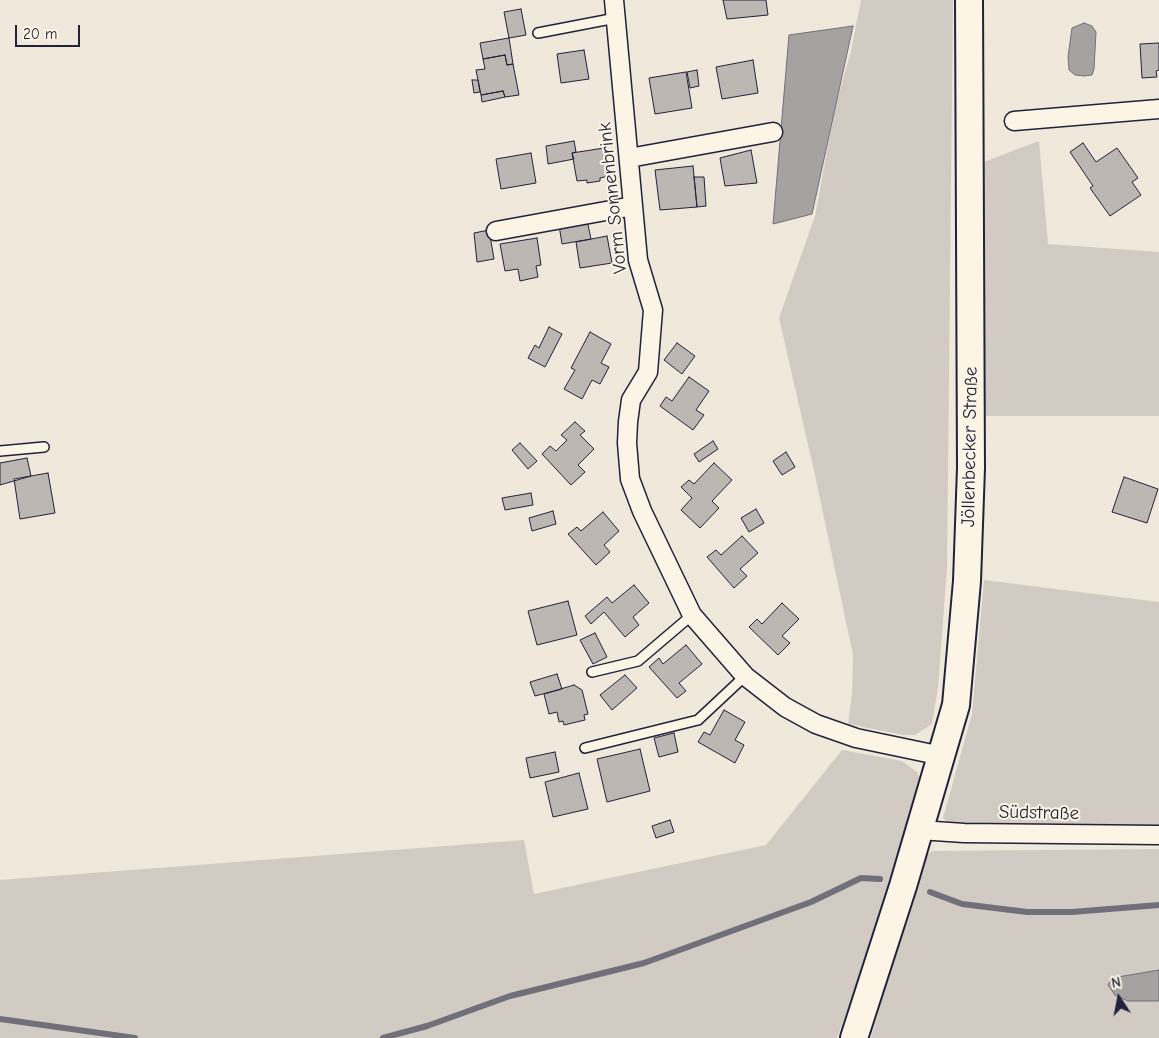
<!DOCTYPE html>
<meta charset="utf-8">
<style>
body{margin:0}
#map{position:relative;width:1159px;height:1038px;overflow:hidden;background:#efe8db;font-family:"Comic Neue",sans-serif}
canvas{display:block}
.north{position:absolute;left:1094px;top:973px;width:50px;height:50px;-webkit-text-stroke:4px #fcf5e5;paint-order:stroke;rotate:349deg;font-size:14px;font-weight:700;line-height:20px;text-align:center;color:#22223b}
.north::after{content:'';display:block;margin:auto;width:18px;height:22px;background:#22223b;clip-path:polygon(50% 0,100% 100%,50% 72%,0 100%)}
.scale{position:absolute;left:15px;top:25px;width:65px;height:22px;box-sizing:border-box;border:2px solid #22223b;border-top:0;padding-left:6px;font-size:15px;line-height:18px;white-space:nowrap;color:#22223b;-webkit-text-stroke:4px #fcf5e5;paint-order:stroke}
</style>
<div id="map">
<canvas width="1159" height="1038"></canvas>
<div class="north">N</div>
<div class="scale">20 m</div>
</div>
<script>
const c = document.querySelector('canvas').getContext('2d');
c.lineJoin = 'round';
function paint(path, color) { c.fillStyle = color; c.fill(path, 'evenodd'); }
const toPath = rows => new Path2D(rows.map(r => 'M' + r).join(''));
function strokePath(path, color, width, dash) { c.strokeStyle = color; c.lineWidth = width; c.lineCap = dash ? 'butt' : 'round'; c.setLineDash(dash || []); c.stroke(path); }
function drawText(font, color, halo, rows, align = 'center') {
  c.font = font + ' "Comic Neue",sans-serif'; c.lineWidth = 4; c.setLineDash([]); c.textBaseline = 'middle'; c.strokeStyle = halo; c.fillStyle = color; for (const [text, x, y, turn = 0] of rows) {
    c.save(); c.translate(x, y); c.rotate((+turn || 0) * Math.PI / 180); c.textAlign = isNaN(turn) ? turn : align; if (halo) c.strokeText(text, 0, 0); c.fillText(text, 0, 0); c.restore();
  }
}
paint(toPath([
 [861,0,953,0,947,568,938,688,932,724,915,735,903,735,848,724,852,694,853,655,815,475,779,318,815,216,835,108,851,51],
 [1039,141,1048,244,1159,252,1159,416,984,416,981,163],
 [984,580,1159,602,1159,830,951,826,943,818,972,714],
 [842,750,902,761,917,772,921,781,892,886,837,1038,0,1038,0,880,524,840,534,894,766,845],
 [1159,849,1159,1038,871,1038,923,858,932,851]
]), '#d1cbc3');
const water = toPath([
 [1084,23,1092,26,1096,32,1094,69,1092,75,1084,76,1075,75,1069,70,1068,57,1072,28,1084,23],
 [853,26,812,214,773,224,789,35,853,26],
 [1159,970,1159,1001,1128,1001,1115,995,1108,985,1112,978,1159,970]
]);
paint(water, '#a6a2a2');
strokePath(water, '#716f79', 1);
strokePath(toPath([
 [930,892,962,904,1027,912,1072,912,1159,905],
 [0,1019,135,1038],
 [383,1038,427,1026,510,996,644,963,811,902,861,878,880,879]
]), '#716f79', 6);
const building = toPath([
 [723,0,766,0,768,15,727,19,723,0],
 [521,9,526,35,509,38,504,12,521,9],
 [509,38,513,64,507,65,505,55,483,59,480,43,509,38],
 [1159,43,1159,70,1156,71,1157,77,1142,78,1140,44,1159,43],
 [584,50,589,79,561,83,557,54,584,50],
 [505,55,507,65,513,64,519,95,505,97,503,91,481,95,476,70,485,69,483,59,505,55],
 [753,60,758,93,722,99,716,67,753,60],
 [697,70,699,86,690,88,687,72,697,70],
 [686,72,692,108,655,114,649,78,686,72],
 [472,80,478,80,480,92,474,93,472,80],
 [503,91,505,97,482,102,481,95,503,91],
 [574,141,576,152,572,153,574,159,548,164,546,146,574,141],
 [1083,143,1096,162,1117,148,1138,178,1132,182,1141,195,1110,216,1090,188,1093,186,1070,152,1083,143],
 [604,148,609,176,600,178,600,181,587,183,587,180,577,181,572,153,604,148],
 [751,150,757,183,725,186,720,158,751,150],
 [531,153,536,183,501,189,496,159,531,153],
 [693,166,697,207,660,210,655,170,693,166],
 [694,177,704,177,706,206,697,207,694,177],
 [587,220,591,239,562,244,559,225,587,220],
 [489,230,494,259,477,262,474,233,489,230],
 [607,236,612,263,580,268,576,242,607,236],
 [537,238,541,265,536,266,538,277,520,281,518,269,505,271,500,244,537,238],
 [549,327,562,334,545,367,528,358,535,345,539,348,549,327],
 [590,332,611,344,601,363,609,367,600,384,592,380,582,399,564,389,575,370,571,368,590,332],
 [677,343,695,356,682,374,664,360,677,343],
 [689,377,709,391,696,410,704,415,693,430,660,406,666,397,672,401,689,377],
 [575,422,585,431,580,435,594,449,578,465,585,472,571,485,542,454,550,446,556,451,567,440,561,435,575,422],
 [713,441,718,449,699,462,694,454,713,441],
 [520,443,537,461,528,469,512,450,520,443],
 [786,452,795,467,782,475,773,461,786,452],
 [27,458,31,476,0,485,0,463,27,458],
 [714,463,732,480,712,501,719,508,700,528,681,510,692,498,681,487,689,480,694,484,714,463],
 [48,473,55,513,20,519,14,479,48,473],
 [1124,477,1158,489,1147,523,1112,512,1124,477],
 [531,493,533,505,505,510,502,498,531,493],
 [756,509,764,523,749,532,741,518,756,509],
 [553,511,556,524,532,531,529,518,553,511],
 [603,512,619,531,604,545,610,552,596,565,568,534,577,527,581,531,603,512],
 [742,536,758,553,740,569,747,576,734,588,707,557,716,550,721,555,742,536],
 [634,585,649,603,633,617,639,625,625,637,604,612,591,624,585,616,607,597,612,603,634,585],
 [568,601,577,635,537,645,528,611,568,601],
 [782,603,799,619,782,636,790,643,778,655,749,627,757,619,762,624,782,603],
 [595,633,607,657,593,664,580,640,595,633],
 [686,645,702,664,679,683,686,691,677,698,649,667,659,658,663,664,686,645],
 [557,674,562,689,535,696,530,682,557,674],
 [625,675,637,688,612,710,600,695,625,675],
 [574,685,582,690,588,714,584,715,585,720,564,725,563,721,559,722,557,712,549,714,544,694,574,685],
 [724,710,745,722,735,740,744,745,735,763,698,742,704,732,710,735,724,710],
 [674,733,678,752,659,757,654,738,674,733],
 [640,749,650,791,607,802,597,759,640,749],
 [555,752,559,772,530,778,526,758,555,752],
 [579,773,588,809,553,817,545,782,579,773],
 [670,820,674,832,656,838,652,826,670,820]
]);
paint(building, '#bcb7b3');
strokePath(building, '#22223b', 1);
const lane = toPath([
 [538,33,616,18],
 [0,451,44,447],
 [592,672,638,661,692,615],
 [585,748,698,720,745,676]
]);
const street = toPath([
 [614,0,638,260,653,310,648,372,631,400,628,422,627,443,630,479,642,511,692,615,745,676,785,707,816,724,856,738,942,756],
 [1014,121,1159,109],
 [629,158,773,132],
 [496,231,633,206],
 [919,830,964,833,1159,835]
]);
const secondary = toPath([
 [854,1038,903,886,956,705,967,581,971,468,969,0]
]);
strokePath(lane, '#22223b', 12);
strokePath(street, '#22223b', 21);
strokePath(secondary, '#22223b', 30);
strokePath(lane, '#fcf5e5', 9);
strokePath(street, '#fcf5e5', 18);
strokePath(secondary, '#fcf5e5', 26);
drawText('19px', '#22223b', '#fcf5e5', [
 ["Vorm Sonnenbrink",613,198,-96],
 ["Jöllenbecker Straße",970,447,-89],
 ["Südstraße",1039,813,1]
]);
</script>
